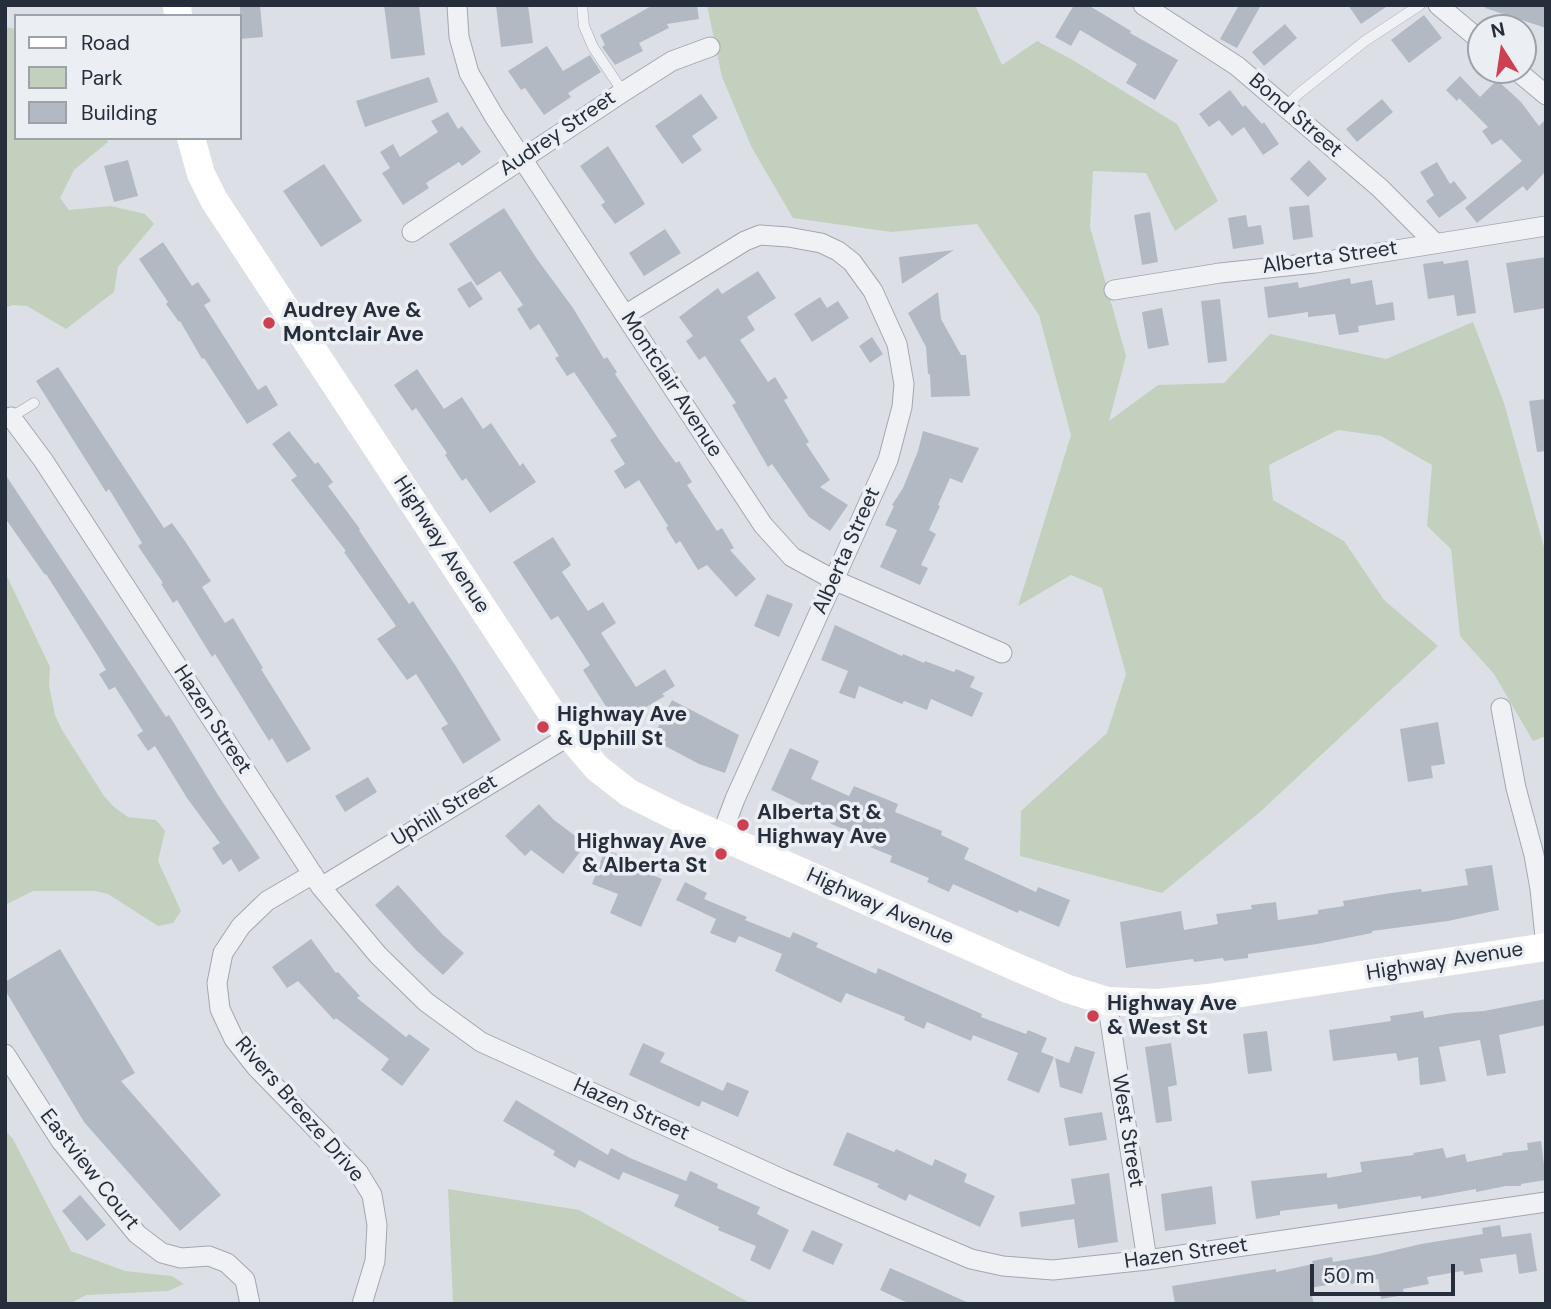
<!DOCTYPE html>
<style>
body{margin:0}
#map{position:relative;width:1551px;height:1309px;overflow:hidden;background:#dce0e6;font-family:"DM Sans",sans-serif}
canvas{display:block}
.frame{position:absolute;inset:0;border:7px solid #262e3c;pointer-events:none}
.legend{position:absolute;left:14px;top:14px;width:228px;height:126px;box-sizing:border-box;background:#ebeff4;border:2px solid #9ca2aa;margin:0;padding:9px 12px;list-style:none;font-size:21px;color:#262e3c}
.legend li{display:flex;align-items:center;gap:14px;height:35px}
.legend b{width:35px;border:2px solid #9ca2aa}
.north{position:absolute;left:1467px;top:14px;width:70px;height:70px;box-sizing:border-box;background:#ebeff4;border:2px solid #9ca2aa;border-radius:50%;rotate:348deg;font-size:19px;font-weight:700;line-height:28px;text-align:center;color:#262e3c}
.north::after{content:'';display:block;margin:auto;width:24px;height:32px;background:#cc4052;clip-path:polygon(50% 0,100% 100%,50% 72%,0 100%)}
.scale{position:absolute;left:1310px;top:1264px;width:145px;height:32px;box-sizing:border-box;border:4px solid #262e3c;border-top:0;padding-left:9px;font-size:21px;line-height:24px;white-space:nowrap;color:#262e3c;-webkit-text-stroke:5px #ebeff4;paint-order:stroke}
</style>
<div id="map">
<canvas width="1551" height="1309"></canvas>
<div class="frame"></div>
<ul class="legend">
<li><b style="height:9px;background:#fff"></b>Road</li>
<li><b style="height:19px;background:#c2d0bd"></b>Park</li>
<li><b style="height:19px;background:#b3b9c3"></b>Building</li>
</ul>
<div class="north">N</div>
<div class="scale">50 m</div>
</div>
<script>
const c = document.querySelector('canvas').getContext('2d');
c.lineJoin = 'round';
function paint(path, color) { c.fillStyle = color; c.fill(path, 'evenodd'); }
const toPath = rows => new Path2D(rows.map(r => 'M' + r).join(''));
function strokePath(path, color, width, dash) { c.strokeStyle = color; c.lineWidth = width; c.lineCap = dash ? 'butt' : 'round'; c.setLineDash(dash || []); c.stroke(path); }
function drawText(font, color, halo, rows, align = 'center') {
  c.font = font + ' "DM Sans",sans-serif'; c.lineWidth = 7; c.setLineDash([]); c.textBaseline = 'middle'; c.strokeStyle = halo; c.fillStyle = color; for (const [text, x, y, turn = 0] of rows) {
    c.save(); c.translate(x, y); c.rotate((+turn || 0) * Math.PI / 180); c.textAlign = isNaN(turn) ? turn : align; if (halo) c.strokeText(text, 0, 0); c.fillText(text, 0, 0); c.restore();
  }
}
paint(toPath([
 [707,5,975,5,1002,65,1037,41,1071,59,1177,124,1218,201,1175,231,1146,173,1093,171,1090,227,1126,356,1109,421,1158,385,1224,383,1270,334,1386,359,1473,322,1504,403,1546,554,1546,736,1533,741,1494,674,1460,636,1451,549,1427,526,1432,465,1381,436,1338,430,1269,465,1273,500,1344,541,1384,600,1438,646,1260,812,1162,893,1020,856,1021,811,1107,733,1126,674,1102,588,1071,575,1018,606,1071,435,1039,315,977,224,891,232,793,218,752,148,722,77],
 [5,27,16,29,16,138,106,138,108,142,74,170,60,198,69,210,111,206,145,214,154,224,118,267,114,292,66,329,27,306,13,305,5,308],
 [5,572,50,667,49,685,55,715,62,730,104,796,114,807,128,817,156,820,165,831,158,861,181,911,173,923,158,926,108,894,95,891,33,891,5,905],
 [5,1130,13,1139,71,1251,125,1271,172,1276,184,1284,168,1291,86,1295,69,1304,5,1304],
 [448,1189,579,1210,752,1304,453,1304]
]), '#c2d0bd');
paint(toPath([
 [240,5,260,5,263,37,240,39],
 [384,5,419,5,425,55,391,59],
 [496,5,528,5,533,43,501,47],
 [653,5,697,5,699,19,667,24,669,28,639,43,643,51,615,65,602,47,605,45,600,35],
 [1074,5,1088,5,1131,31,1130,33,1178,60,1155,100,1126,83,1137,64,1080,30,1071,46,1055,37],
 [1239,5,1261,5,1237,48,1220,39],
 [1348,5,1389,5,1361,24],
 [1486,5,1546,5,1546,28,1485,8],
 [1424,15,1442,38,1409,63,1391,40],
 [1285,24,1297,38,1264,66,1252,52],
 [547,46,563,71,590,55,601,72,568,93,571,97,544,115,525,88,521,90,508,71],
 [1460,76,1480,97,1497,80,1521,102,1539,126,1546,119,1546,171,1527,191,1523,186,1477,223,1465,208,1522,161,1501,139,1492,145,1482,131,1488,127,1459,98,1457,101,1446,90],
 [429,77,438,102,365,127,356,101],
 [1230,90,1243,107,1245,105,1262,124,1264,122,1279,144,1263,155,1244,127,1232,136,1219,120,1209,127,1199,114],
 [701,94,718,118,692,136,702,150,682,164,655,126],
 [1382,99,1393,112,1357,142,1346,129],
 [448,112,458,129,462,126,481,152,462,166,459,162,426,183,429,188,403,205,382,173,390,168,380,152,393,144,400,157,438,132,431,121],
 [608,146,645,204,615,224,601,205,605,202,580,166],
 [128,160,138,196,114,202,104,166],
 [1309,160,1327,179,1308,197,1290,179],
 [1437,162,1450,184,1454,181,1467,198,1439,218,1426,201,1434,195,1420,172],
 [324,164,362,221,321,247,283,191],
 [1309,205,1313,237,1293,240,1289,207],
 [504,208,537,259,573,308,604,359,607,357,617,372,615,374,660,441,676,463,679,461,692,482,687,485,717,531,722,528,734,548,730,550,756,579,736,597,707,565,698,570,680,541,676,544,666,528,668,526,639,480,625,489,614,471,625,464,610,440,617,436,574,372,567,376,555,358,559,356,539,324,530,330,517,309,523,305,500,271,477,286,449,244],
 [1150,212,1158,262,1142,265,1134,215],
 [1246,215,1248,227,1261,225,1264,244,1233,249,1228,218],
 [665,229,681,253,644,276,629,253],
 [163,242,192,286,198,282,211,301,204,305,258,390,266,385,278,405,247,424,204,358,202,359,180,321,179,322,166,304,168,302,139,259],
 [954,250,902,284,899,257],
 [1546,257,1546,308,1514,313,1506,263],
 [1468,260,1476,313,1457,316,1454,295,1428,299,1423,264,1443,261,1444,264],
 [758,271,776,298,747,317,755,330,740,340,768,382,775,377,788,398,784,400,809,442,806,444,830,480,820,487,848,505,830,531,809,517,772,464,768,467,732,405,736,403,705,356,699,360,686,341,693,336,679,317,718,288,722,294],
 [1350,278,1351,284,1372,280,1376,305,1393,302,1395,320,1358,326,1359,332,1339,335,1335,314,1308,317,1308,312,1268,318,1264,287,1298,282,1299,288],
 [471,281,483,299,469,308,457,289],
 [938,292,941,319,961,355,966,355,970,396,931,397,930,374,928,374,926,347,908,313],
 [820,297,827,308,838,301,849,318,812,342,794,314],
 [1220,299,1227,361,1208,363,1201,301],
 [1162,308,1169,345,1148,349,1142,312],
 [872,337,883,354,870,363,859,346],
 [58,367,164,528,172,523,185,541,211,581,202,587,225,623,233,618,263,668,261,669,311,749,287,763,272,738,269,741,215,654,212,657,177,600,173,603,161,584,163,583,138,546,142,543,109,489,106,492,36,381],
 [417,369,444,409,462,397,483,429,491,423,520,466,523,463,536,482,490,513,466,478,462,481,445,455,447,453,416,408,412,411,394,385],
 [1546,399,1546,451,1537,452,1529,401],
 [289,431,315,464,318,462,333,482,328,486,360,529,359,530,409,604,413,601,457,668,501,740,463,764,441,728,448,724,416,674,407,680,377,639,396,626,344,552,346,551,291,480,297,476,272,444],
 [923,431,979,448,962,483,950,478,938,505,940,506,929,530,936,534,921,565,928,568,920,585,880,567,897,530,885,525,894,506,892,505,903,488,918,451],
 [5,474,166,717,169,715,218,795,260,858,239,872,231,859,223,865,212,848,220,843,187,798,155,746,148,751,137,735,143,731,115,687,109,690,99,674,106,670,98,656,46,574,45,575,5,518],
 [553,537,571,565,562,572,588,611,603,602,616,623,601,633,636,687,665,669,675,686,662,694,665,696,617,724,583,670,590,665,558,616,551,620,513,562],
 [767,594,793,604,779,637,754,626],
 [835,625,902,656,903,654,924,663,925,661,954,672,956,669,975,677,970,687,983,693,972,717,931,699,927,710,904,701,902,704,859,686,855,699,839,693,848,671,821,660],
 [672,700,739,735,725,773,699,764,652,739],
 [1438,722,1445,764,1431,766,1433,778,1408,782,1400,729],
 [790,748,819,761,811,779,849,796,854,786,898,804,895,812,942,831,941,835,969,848,964,859,1036,892,1038,887,1070,900,1059,927,1019,910,1018,913,953,884,949,892,927,882,929,878,890,862,892,856,848,838,850,832,809,814,811,809,771,790],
 [368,777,377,792,345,812,335,796],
 [539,804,554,820,586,844,563,874,531,850,525,856,505,836],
 [605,850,626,857,624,863,662,879,641,927,610,913,618,894,592,884],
 [1492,865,1499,910,1448,921,1372,931,1372,933,1317,944,1248,954,1248,958,1224,961,1223,958,1194,962,1193,959,1126,968,1120,922,1181,911,1184,930,1218,924,1216,914,1252,909,1251,905,1276,902,1278,920,1318,914,1318,910,1344,906,1343,901,1391,893,1421,889,1422,892,1468,885,1465,869],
 [685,882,707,893,704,899,747,917,745,920,790,938,793,932,818,943,816,947,876,974,878,968,982,1014,981,1017,1026,1034,1028,1030,1047,1038,1041,1052,1054,1057,1039,1093,1007,1080,1018,1053,973,1035,971,1041,927,1022,924,1029,904,1020,905,1017,846,993,841,1003,775,971,782,954,739,936,735,943,710,933,716,919,676,900],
 [398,885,443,935,464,953,443,975,416,950,375,905],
 [311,939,336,973,338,972,360,996,357,998,406,1037,409,1034,430,1049,402,1086,381,1070,389,1059,336,1018,334,1020,298,981,287,988,272,967],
 [60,949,135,1073,121,1081,221,1195,180,1231,84,1122,5,990,5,982],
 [1546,999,1546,1025,1499,1035,1506,1073,1487,1076,1480,1040,1439,1047,1446,1081,1429,1084,1420,1085,1418,1057,1398,1061,1396,1053,1333,1061,1329,1030,1391,1021,1390,1016,1423,1011,1424,1018,1453,1013,1484,1011],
 [1267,1031,1272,1071,1248,1074,1243,1034],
 [643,1043,665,1053,660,1062,723,1091,727,1082,749,1091,738,1117,702,1101,699,1107,629,1075],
 [1171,1043,1177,1085,1168,1087,1172,1121,1156,1123,1145,1047],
 [1075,1046,1095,1052,1082,1094,1060,1087,1055,1058,1069,1063],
 [516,1100,608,1155,611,1148,630,1158,686,1181,690,1171,718,1184,717,1188,760,1207,757,1214,789,1230,770,1270,750,1260,756,1246,718,1230,719,1227,674,1206,679,1195,623,1172,619,1180,579,1160,575,1168,553,1155,555,1151,503,1121],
 [1102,1112,1107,1140,1069,1146,1064,1118],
 [847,1132,894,1152,896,1149,932,1166,935,1159,967,1174,964,1182,995,1196,980,1227,909,1194,906,1201,877,1187,879,1184,833,1165],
 [1541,1141,1546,1180,1521,1184,1521,1186,1506,1186,1476,1192,1476,1189,1421,1199,1421,1196,1338,1209,1337,1204,1280,1211,1280,1215,1256,1219,1251,1181,1327,1173,1327,1178,1362,1172,1360,1162,1414,1155,1413,1153,1443,1148,1446,1158,1465,1154,1467,1162,1503,1155,1502,1153,1528,1150,1527,1143],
 [1109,1173,1118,1242,1078,1248,1074,1219,1021,1227,1019,1212,1075,1204,1071,1179],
 [1212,1186,1216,1224,1165,1231,1161,1194],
 [80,1195,106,1225,87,1241,62,1211],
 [1500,1225,1502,1237,1531,1233,1537,1271,1519,1274,1516,1254,1480,1259,1483,1272,1464,1275,1463,1271,1427,1277,1429,1284,1403,1289,1404,1295,1381,1299,1378,1279,1351,1284,1350,1281,1310,1288,1314,1304,1175,1304,1172,1286,1276,1269,1276,1272,1313,1264,1312,1261,1332,1257,1333,1262,1374,1255,1421,1244,1483,1234,1482,1228],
 [812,1230,843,1244,833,1265,802,1251],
 [890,1268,920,1281,971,1304,910,1304,880,1290]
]), '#b3b9c3');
const lane = toPath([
 [582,5,584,26,593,47,623,92],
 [1285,108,1297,95,1365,41,1420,5],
 [8,419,34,403]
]);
const street = toPath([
 [457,5,459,37,469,73,494,116,763,525,792,557,834,580,1002,653],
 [1143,5,1237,66,1380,188,1435,243],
 [1438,5,1481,41],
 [1516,70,1546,95],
 [412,232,623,92,672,61,710,47],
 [1114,290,1220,273,1315,263,1546,226],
 [625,315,745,241,760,235,788,237,821,243,838,251,852,262,873,291,897,344,904,384,902,407,888,460,735,799,721,836],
 [11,417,43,460,321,887,378,955,426,1002,481,1042,782,1179,971,1259,1003,1266,1053,1270,1147,1260,1546,1202],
 [1501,708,1516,788,1534,855,1540,889,1546,947],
 [313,874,267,901,241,926,223,953,217,983,220,1009,234,1039,256,1067,358,1172,372,1195,377,1225,375,1261,362,1304],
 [321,887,569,736],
 [1107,1001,1147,1260],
 [5,1054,61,1141,137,1234,162,1253,181,1258,209,1256,227,1263,245,1280,250,1304]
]);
strokePath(lane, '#a2a7b0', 11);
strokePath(street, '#a2a7b0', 21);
strokePath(lane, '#eff1f5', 10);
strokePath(street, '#eff1f5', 19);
strokePath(toPath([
 [177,5,178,16],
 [191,138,201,174,214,200,557,721,597,768,629,793,675,816,1016,967,1068,989,1107,1001,1157,1003,1208,998,1546,947]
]), '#fff', 28);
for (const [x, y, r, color] of [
 [269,323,7,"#cc4052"],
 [543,727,7,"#cc4052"],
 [743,825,7,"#cc4052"],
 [721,854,7,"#cc4052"],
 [1093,1016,7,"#cc4052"]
]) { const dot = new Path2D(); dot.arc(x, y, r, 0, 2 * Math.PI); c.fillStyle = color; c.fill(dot); strokePath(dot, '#ebeff4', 2.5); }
drawText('21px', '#262e3c', '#ebeff4', [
 ["Bond Street",1295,116,41],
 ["Audrey Street",558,134,-34],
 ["Alberta Street",1330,258,-8],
 ["Montclair Avenue",671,385,57],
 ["Highway Avenue",441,545,57],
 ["Alberta Street",847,551,-66],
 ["Hazen Street",212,720,57],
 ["Uphill Street",445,811,-31],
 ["Highway Avenue",880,907,24],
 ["Highway Avenue",1445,962,-9],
 ["Rivers Breeze Drive",299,1110,49],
 ["Hazen Street",631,1110,24],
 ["West Street",1127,1131,81],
 ["Eastview Court",89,1170,52],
 ["Hazen Street",1186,1254,-8]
]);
drawText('bold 21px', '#262e3c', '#ebeff4', [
 ["Audrey Ave &",283,311],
 ["Montclair Ave",283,335],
 ["Highway Ave",557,715],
 ["& Uphill St",557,739],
 ["Alberta St &",757,813],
 ["Highway Ave",757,837],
 ["Highway Ave",707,842,"right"],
 ["& Alberta St",707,866,"right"],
 ["Highway Ave",1107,1004],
 ["& West St",1107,1028]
], 'left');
</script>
